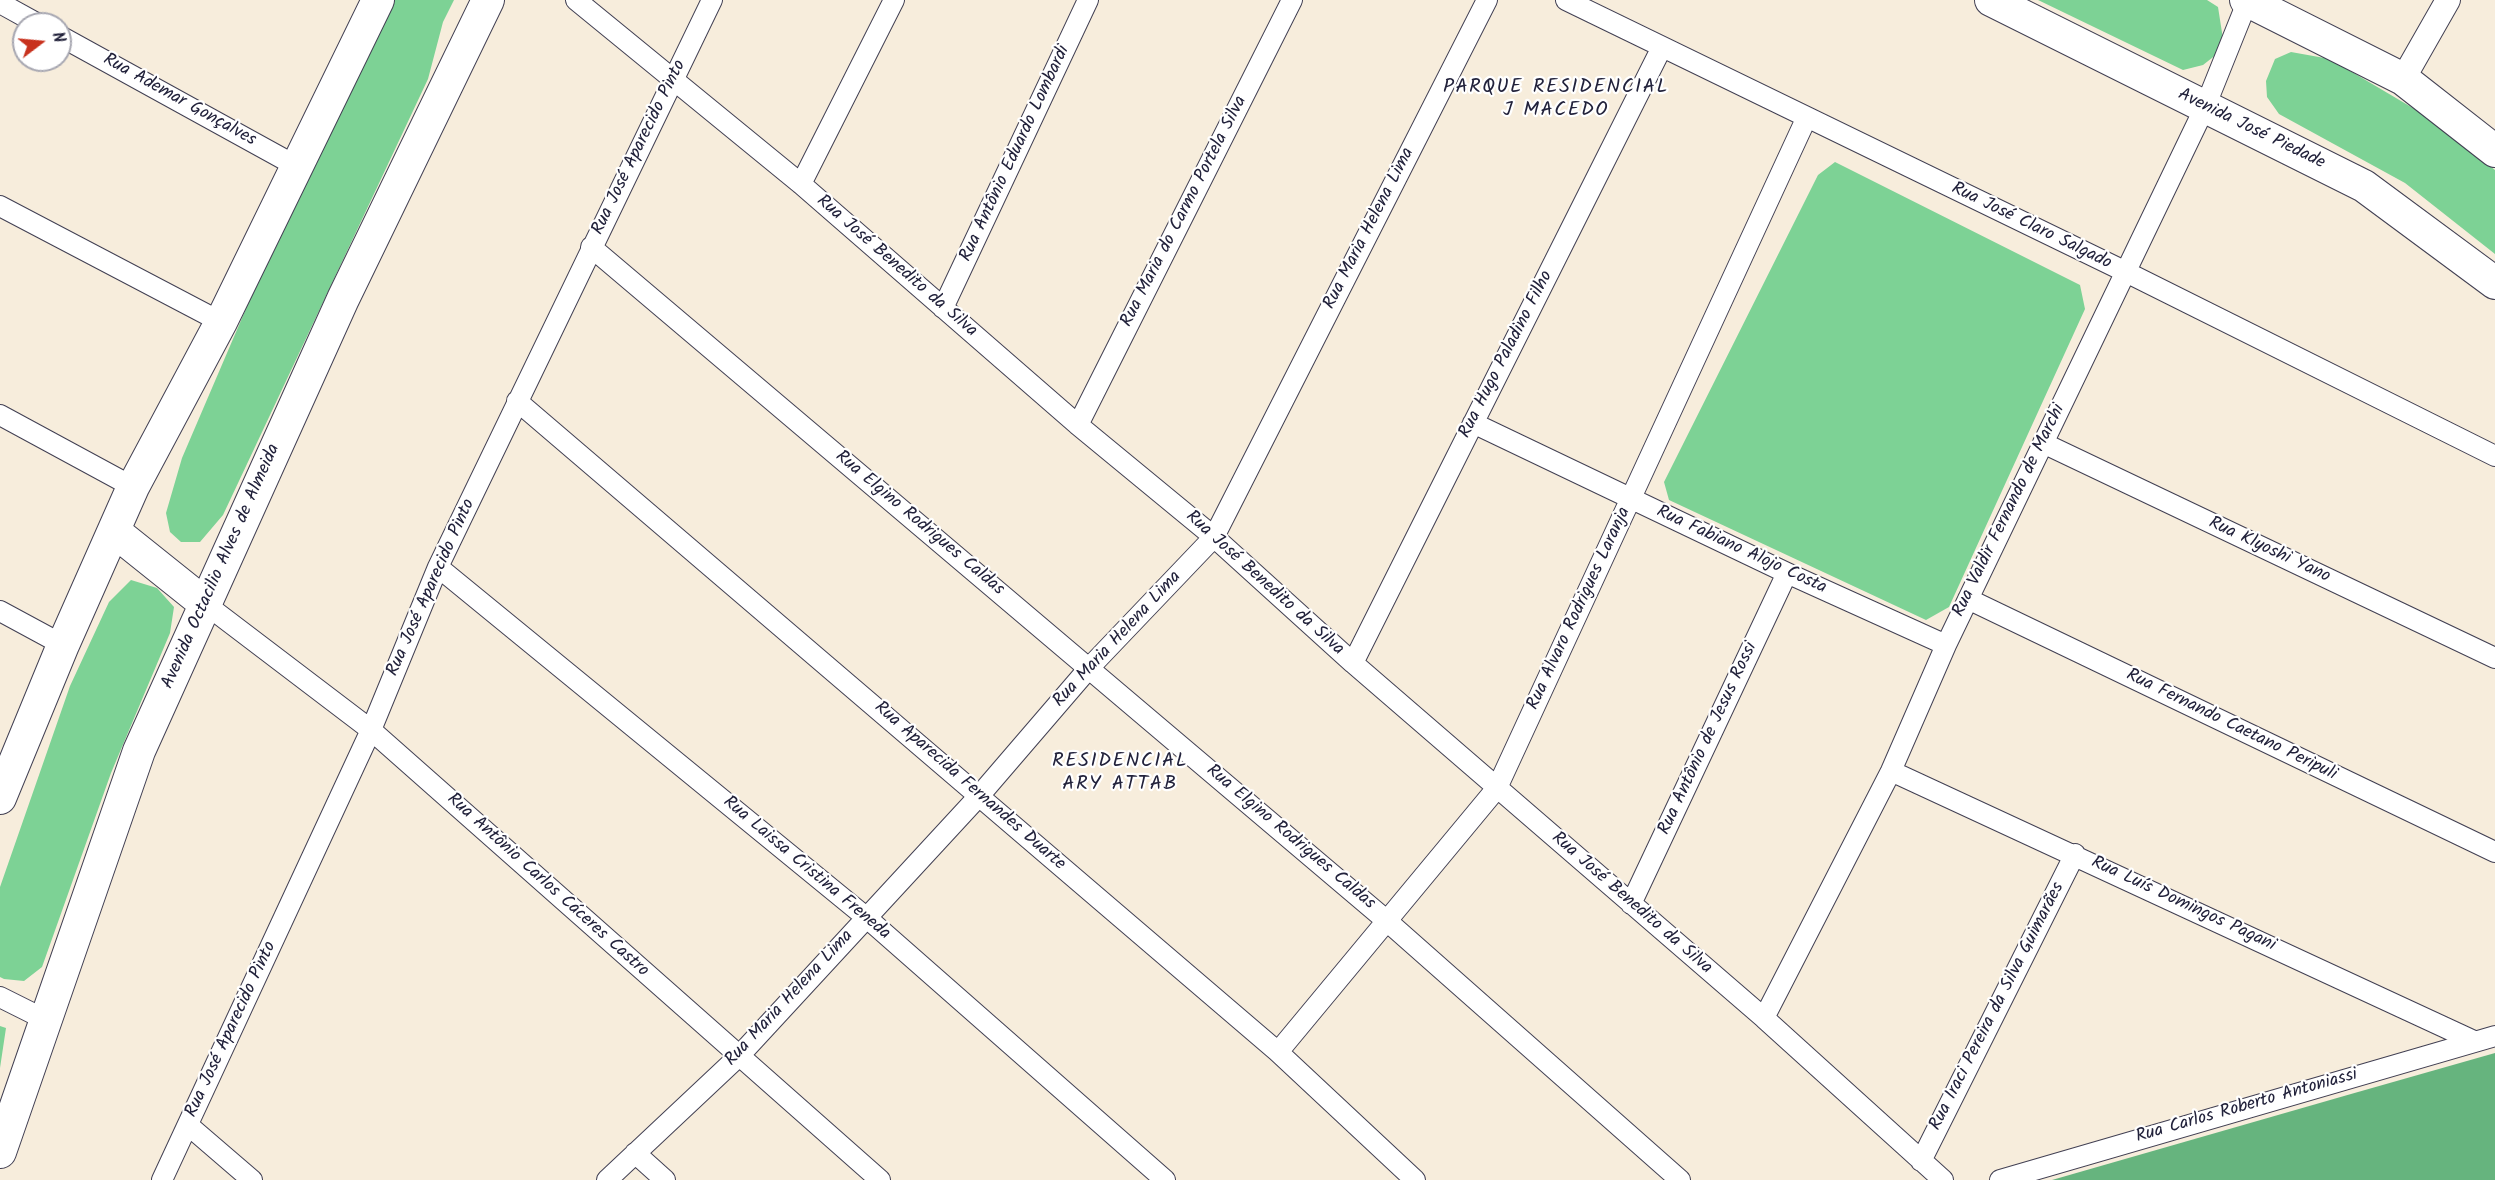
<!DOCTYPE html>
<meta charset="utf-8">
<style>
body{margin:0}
#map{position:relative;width:2495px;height:1180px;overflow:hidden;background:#f7eddc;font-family:Kalam,sans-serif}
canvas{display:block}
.north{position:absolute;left:12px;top:12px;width:60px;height:60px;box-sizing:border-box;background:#fff;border:2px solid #a7a7b1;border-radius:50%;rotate:74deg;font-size:16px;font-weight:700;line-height:24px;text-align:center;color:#22223b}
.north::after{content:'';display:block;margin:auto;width:21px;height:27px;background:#c8321e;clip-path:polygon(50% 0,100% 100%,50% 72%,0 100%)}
</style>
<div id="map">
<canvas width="2495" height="1180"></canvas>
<div class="north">N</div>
</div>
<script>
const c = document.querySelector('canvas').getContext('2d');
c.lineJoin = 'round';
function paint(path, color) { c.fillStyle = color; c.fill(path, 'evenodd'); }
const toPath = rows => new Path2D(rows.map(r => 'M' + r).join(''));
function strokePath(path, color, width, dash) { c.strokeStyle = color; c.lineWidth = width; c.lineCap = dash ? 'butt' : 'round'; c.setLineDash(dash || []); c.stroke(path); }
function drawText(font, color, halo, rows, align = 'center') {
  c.font = font + ' Kalam,sans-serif'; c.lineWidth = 4.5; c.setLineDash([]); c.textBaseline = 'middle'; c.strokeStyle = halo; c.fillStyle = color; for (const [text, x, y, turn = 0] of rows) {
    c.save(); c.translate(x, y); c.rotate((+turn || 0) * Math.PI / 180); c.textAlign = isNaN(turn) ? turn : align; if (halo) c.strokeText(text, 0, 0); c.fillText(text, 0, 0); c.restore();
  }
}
paint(toPath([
 [389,0,454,0,443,22,428,79,223,515,200,542,181,542,170,532,166,513,182,458,320,136],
 [2038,0,2207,0,2218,7,2223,39,2217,54,2203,65,2183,70],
 [2291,52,2330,59,2423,114,2495,170,2495,254,2405,183,2279,114,2267,97,2266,81,2275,59],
 [1835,162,2080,285,2085,309,1949,607,1926,620,1669,500,1664,482,1818,175],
 [131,580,157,588,174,607,170,633,111,773,42,967,24,981,4,979,0,977,0,887,70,686,109,602],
 [0,1026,6,1028,0,1068]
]), '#7dd295');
paint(toPath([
 [2495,1053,2495,1180,2052,1180,2351,1094]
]), '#66b47e');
const minor = toPath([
 [576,0,801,184,1078,425,1214,537,1353,663,1764,1018,1943,1180],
 [1566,0,2126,272,2495,456],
 [0,3,38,24],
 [60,36,298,167],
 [801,184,894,0],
 [0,206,221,322],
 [591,247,1387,921,1680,1180],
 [943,308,1088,0],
 [517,401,1278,1052,1415,1180],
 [0,415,133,487],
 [1473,423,1787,573,1946,645],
 [1078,425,1292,0],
 [2043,443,2495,658],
 [438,567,867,918,1165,1180],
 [1968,599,2495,852],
 [204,603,371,730,880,1180],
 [0,611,63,645],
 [1353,663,1662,47],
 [1891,771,2474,1041],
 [1631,904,1787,573],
 [0,997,46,1020],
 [1764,1018,1891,771,1946,645,2205,107,2248,0],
 [1278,1052,1497,788,1806,119],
 [188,1125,252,1180],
 [635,1153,665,1180],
 [1921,1161,2075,854],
 [162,1180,371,730,438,567,712,0],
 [607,1180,739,1056,979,796,1089,668,1214,537,1487,0],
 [2000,1180,2495,1036]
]);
const tertiary = toPath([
 [2403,79,2448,0]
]);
const primary = toPath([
 [1991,0,2364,186,2495,283],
 [2246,0,2403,79,2495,151],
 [114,531,204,603],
 [0,798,63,645,133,487,221,322,378,0],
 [0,1152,139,751,343,299,488,0]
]);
strokePath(minor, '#424053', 22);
strokePath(tertiary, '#424053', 26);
strokePath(primary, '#424053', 34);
strokePath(minor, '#fff', 20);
strokePath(tertiary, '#fff', 24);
strokePath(primary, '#fff', 32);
drawText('18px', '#22223b', '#fff', [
 ["Rua Ademar Gonçalves",179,101,29],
 ["Avenida José Piedade",2251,130,26],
 ["Rua José Aparecido Pinto",640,148,-64],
 ["Rua Antônio Eduardo Lombardi",1016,154,-65],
 ["Rua Maria do Carmo Portela Silva",1185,212,-63],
 ["Rua José Claro Salgado",2031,227,26],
 ["Rua Maria Helena Lima",1370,229,-63],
 ["Rua José Benedito da Silva",896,267,41],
 ["Rua Hugo Paladino Filho",1507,355,-63],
 ["Rua Valdir Fernando de Marchi",2010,511,-64],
 ["Rua Elgino Rodrigues Caldas",919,524,40],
 ["Rua Fabiano Alojo Costa",1741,551,25],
 ["Rua Klyoshi Yano",2269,551,25],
 ["Avenida Octacilio Alves de Almeida",222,567,-66],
 ["Rua José Benedito da Silva",1264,584,42],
 ["Rua José Aparecido Pinto",432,588,-66],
 ["Rua Alvaro Rodrigues Laranja",1580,609,-65],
 ["Rua Maria Helena Lima",1118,640,-47],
 ["Rua Fernando Caetano Peripuli",2231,726,26],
 ["Rua Antônio de Jesus Rossi",1709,739,-65],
 ["Rua Aparecida Fernandes Duarte",969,787,41],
 ["Rua Elgino Rodrigues Caldas",1290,838,40],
 ["Rua Laissa Cristina Freneda",806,869,40],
 ["Rua Antônio Carlos Cáceres Castro",547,886,42],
 ["Rua José Benedito da Silva",1631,904,41],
 ["Rua Luís Domingos Pagani",2183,905,25],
 ["Rua Maria Helena Lima",790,999,-47],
 ["Rua Iraci Pereira da Silva Guimarães",1998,1007,-63],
 ["Rua José Aparecido Pinto",232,1030,-65],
 ["Rua Carlos Roberto Antoniassi",2247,1107,-16]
]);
c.letterSpacing = '1.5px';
drawText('20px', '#22223b', '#fff', [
 ["PARQUE RESIDENCIAL",1556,89],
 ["J MACEDO",1556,112],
 ["RESIDENCIAL",1120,763],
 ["ARY ATTAB",1120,786]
]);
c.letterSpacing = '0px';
</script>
